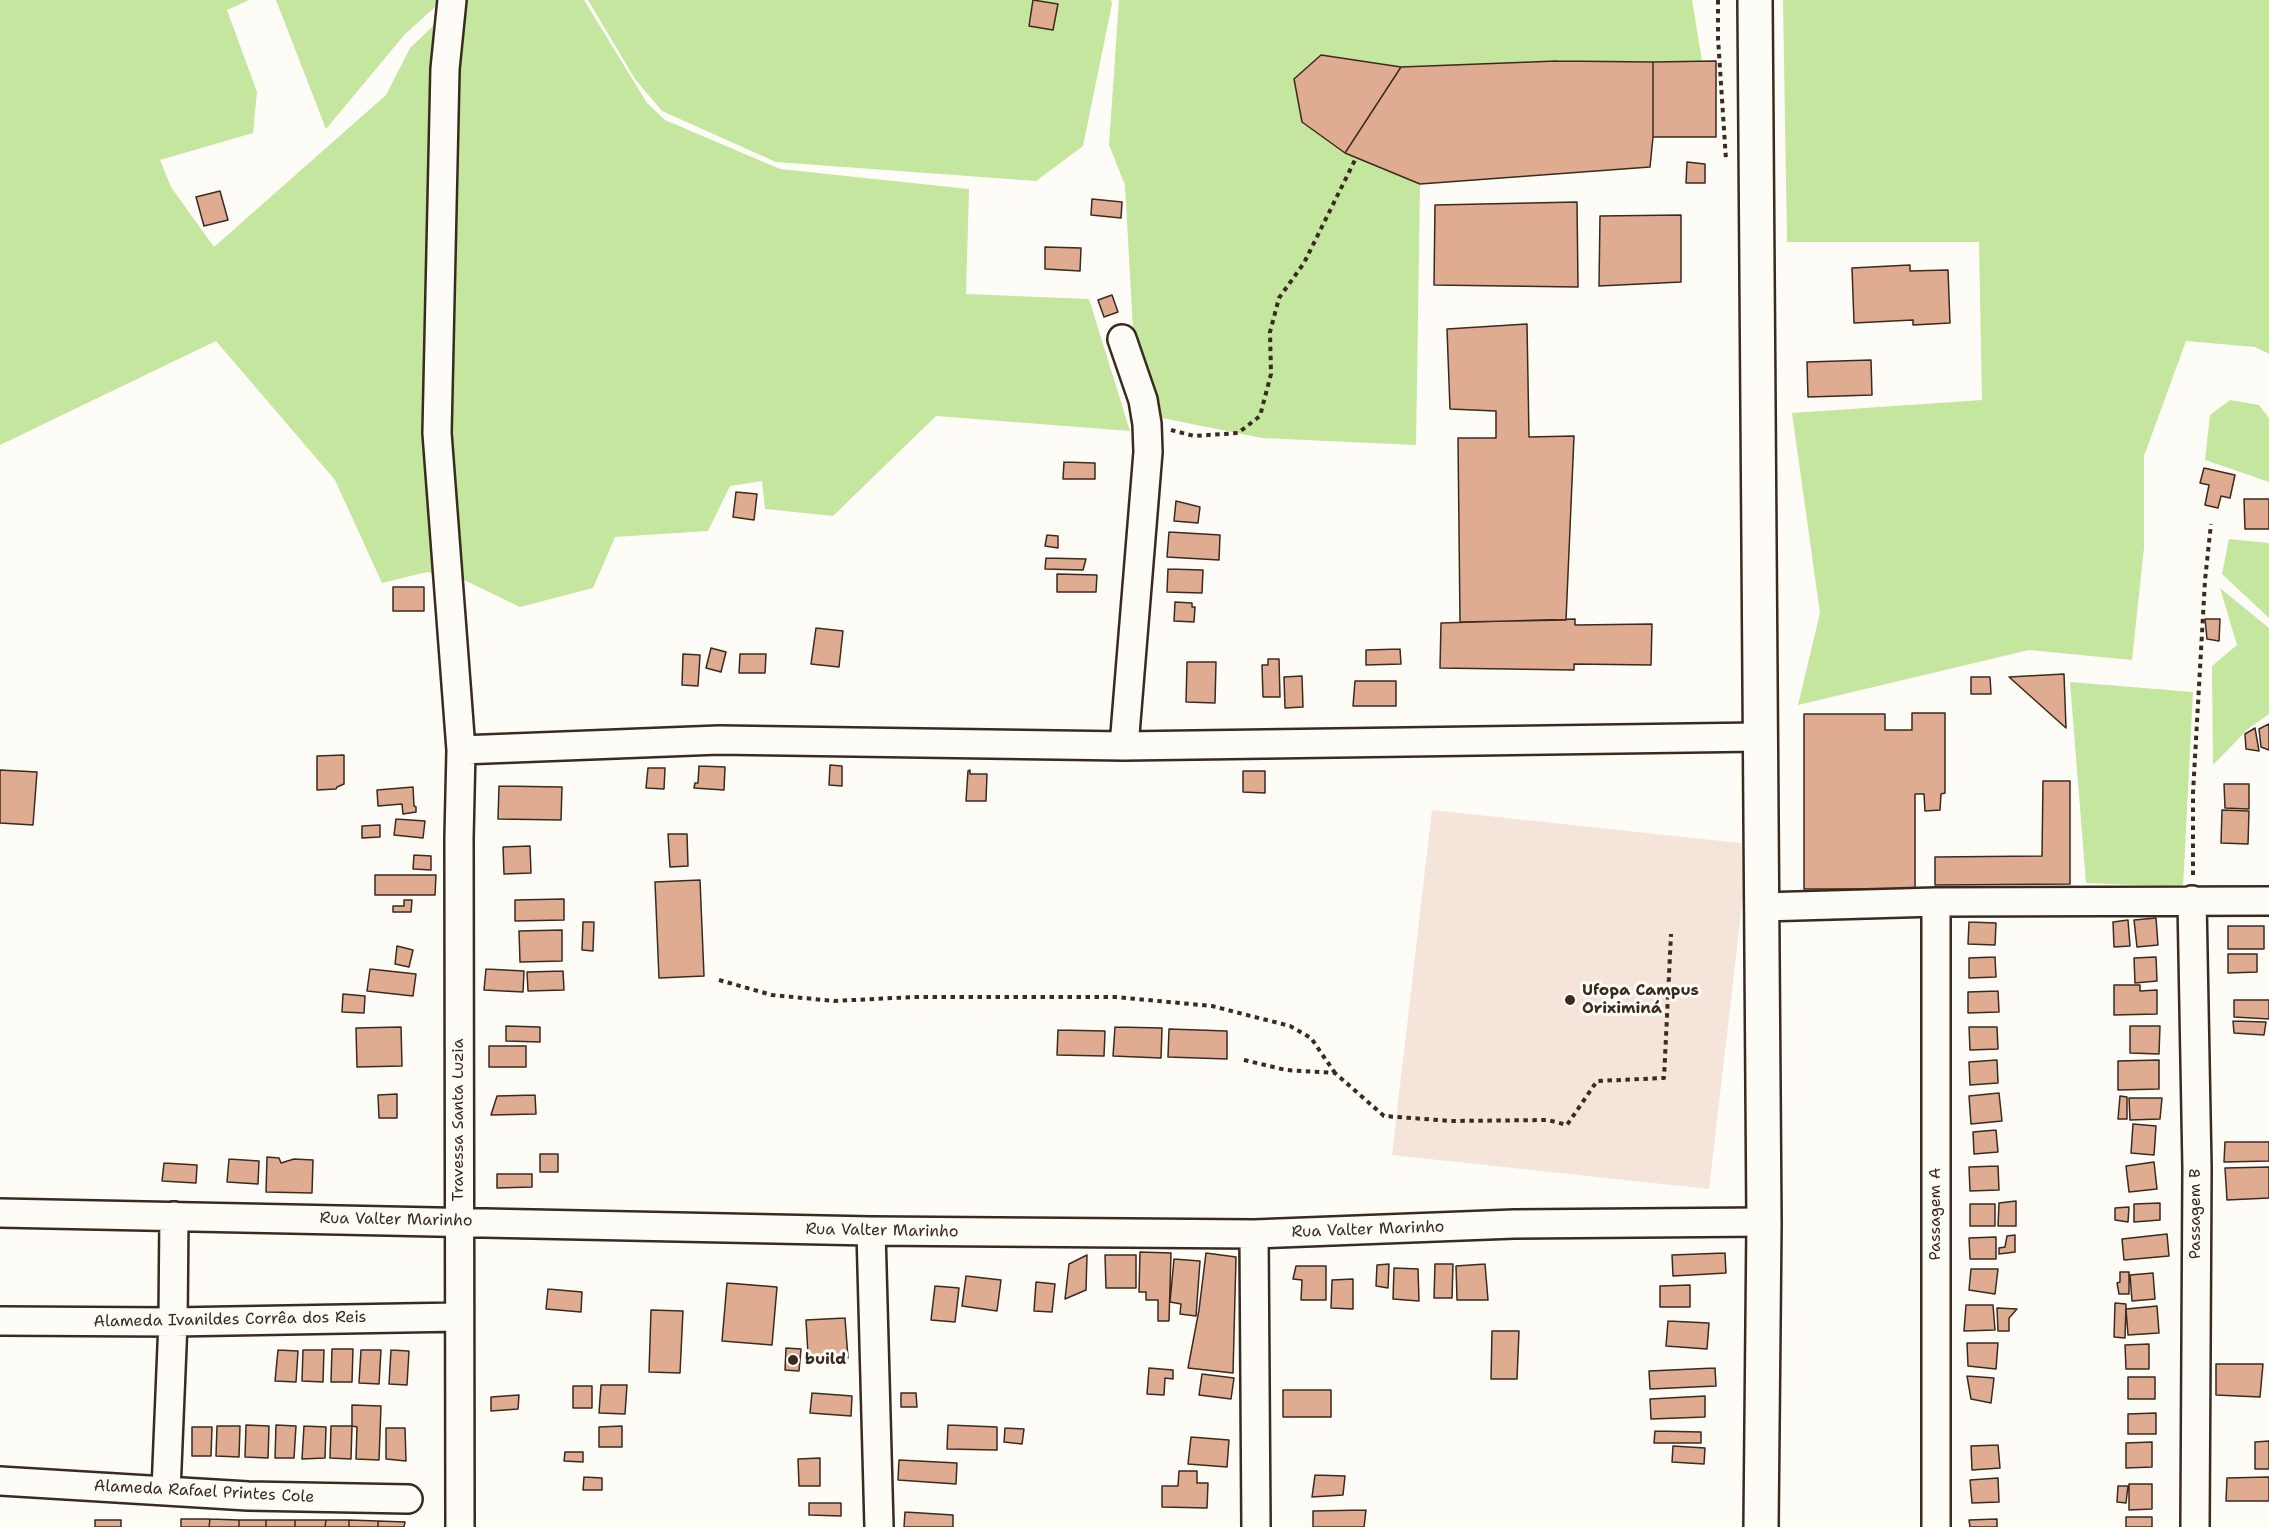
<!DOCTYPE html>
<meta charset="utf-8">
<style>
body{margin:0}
canvas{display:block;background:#fdfcf7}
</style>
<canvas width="2269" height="1527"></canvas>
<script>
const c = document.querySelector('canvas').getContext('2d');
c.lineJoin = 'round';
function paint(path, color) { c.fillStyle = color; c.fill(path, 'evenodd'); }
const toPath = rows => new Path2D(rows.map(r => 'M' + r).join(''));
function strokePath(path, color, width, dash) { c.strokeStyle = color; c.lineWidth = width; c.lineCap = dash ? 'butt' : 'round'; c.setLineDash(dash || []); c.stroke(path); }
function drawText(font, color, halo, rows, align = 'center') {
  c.font = font + ' "Shantell Sans",sans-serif'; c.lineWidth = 6; c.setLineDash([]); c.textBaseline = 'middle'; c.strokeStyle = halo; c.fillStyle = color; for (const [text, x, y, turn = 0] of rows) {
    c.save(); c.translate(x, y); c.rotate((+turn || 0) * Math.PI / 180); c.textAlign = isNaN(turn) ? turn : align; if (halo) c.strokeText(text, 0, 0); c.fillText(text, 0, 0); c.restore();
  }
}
paint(toPath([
 [1432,810,1749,844,1709,1189,1392,1155]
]), '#f4e4d9');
paint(toPath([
 [0,0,249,0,227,10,257,92,253,133,160,160,171,187,214,247,386,95,410,48,460,0,584,0,647,103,665,120,780,169,969,189,966,294,1089,299,1130,431,936,416,833,516,765,509,762,481,730,486,708,531,615,537,593,588,520,607,464,580,427,572,382,583,335,480,216,341,0,445],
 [276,0,443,0,405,34,326,129],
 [588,0,1111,0,1112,4,1083,146,1036,181,776,162,662,111,635,79],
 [1119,0,1692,0,1702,61,1557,61,1401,67,1321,55,1294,79,1303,123,1345,153,1420,184,1416,445,1262,438,1152,416,1133,330,1125,185,1109,145],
 [1783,0,2269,0,2269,354,2255,347,2186,341,2144,456,2144,548,2132,660,2029,650,1798,705,1820,613,1792,413,1982,400,1979,242,1787,242],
 [2230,400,2259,405,2269,418,2269,482,2205,460,2210,415],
 [2229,539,2269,543,2269,618,2222,574],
 [2220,588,2269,628,2269,714,2248,729,2213,765,2212,666,2237,645],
 [2070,682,2193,692,2183,887,2086,883]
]), '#c5e69f');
const building = toPath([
 [1033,0,1058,4,1053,30,1029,26,1033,0],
 [1321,55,1401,67,1345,153,1302,122,1294,79,1321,55],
 [1557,61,1653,62,1653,137,1650,167,1420,184,1345,153,1401,67,1557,61],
 [1716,61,1716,137,1653,137,1653,62,1716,61],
 [1687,162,1705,164,1705,183,1686,183,1687,162],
 [220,191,228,220,204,226,196,197,220,191],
 [1092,199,1122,202,1121,218,1091,215,1092,199],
 [1577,202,1578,287,1434,285,1435,205,1577,202],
 [1681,215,1681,282,1599,286,1600,216,1681,215],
 [1045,247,1081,248,1080,271,1045,269,1045,247],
 [1910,265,1910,271,1948,270,1950,323,1913,325,1913,320,1854,323,1852,268,1910,265],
 [1112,295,1118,312,1104,317,1098,300,1112,295],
 [1527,324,1529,437,1574,436,1566,620,1460,622,1458,438,1496,438,1496,411,1450,409,1447,329,1527,324],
 [1871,360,1872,395,1808,397,1807,362,1871,360],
 [1064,462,1095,463,1095,479,1063,479,1064,462],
 [2204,468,2235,475,2230,498,2221,496,2218,508,2205,505,2209,485,2200,483,2204,468],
 [736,492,757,494,754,520,733,517,736,492],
 [2244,499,2269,499,2269,529,2245,529,2244,499],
 [1176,501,1200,507,1198,523,1174,521,1176,501],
 [1169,532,1220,535,1219,560,1167,557,1169,532],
 [1047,535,1058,536,1058,548,1045,546,1047,535],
 [1046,558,1086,559,1083,570,1045,569,1046,558],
 [1168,569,1203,570,1202,593,1167,592,1168,569],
 [1057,574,1097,575,1096,592,1057,592,1057,574],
 [393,587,424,587,424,611,393,611,393,587],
 [1175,602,1192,603,1192,607,1195,607,1194,622,1174,621,1175,602],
 [1575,619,1575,625,1652,624,1651,665,1574,664,1574,670,1440,668,1441,623,1575,619],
 [2205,619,2220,619,2219,641,2207,639,2205,619],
 [816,628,843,631,839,667,811,664,816,628],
 [711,648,726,652,721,672,706,668,711,648],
 [1400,649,1401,664,1366,665,1366,650,1400,649],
 [683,654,700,655,698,686,682,685,683,654],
 [740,654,766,654,765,673,739,673,740,654],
 [1268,659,1279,659,1280,697,1263,697,1262,665,1268,665,1268,659],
 [1187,662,1216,662,1215,703,1186,702,1187,662],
 [2064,674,2066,728,2009,677,2064,674],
 [1302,676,1303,707,1285,708,1284,677,1302,676],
 [1971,677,1990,677,1991,694,1971,694,1971,677],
 [1355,681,1396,681,1396,706,1353,706,1355,681],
 [1912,713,1945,713,1945,793,1941,794,1940,810,1925,811,1924,794,1915,794,1915,889,1804,889,1804,714,1885,714,1885,730,1912,730,1912,713],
 [2269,724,2269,750,2261,747,2259,729,2269,724],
 [2255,728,2259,751,2246,749,2245,734,2255,728],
 [344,755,344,784,337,787,336,789,317,790,317,756,344,755],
 [830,765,842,766,842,786,829,785,830,765],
 [699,766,725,767,724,790,694,788,695,783,698,783,699,766],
 [648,768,665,768,664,789,646,788,648,768],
 [0,770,37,772,33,825,0,823,0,770],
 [970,770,970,774,987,774,986,801,966,801,968,771,970,770],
 [1243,771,1265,771,1265,793,1243,792,1243,771],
 [2043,781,2070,781,2070,884,1935,885,1935,857,2042,856,2043,781],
 [2224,784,2249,784,2249,809,2225,808,2224,784],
 [499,786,562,787,561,820,498,819,499,786],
 [413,787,414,806,416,807,416,812,403,814,402,804,378,806,377,790,413,787],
 [2222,810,2249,811,2248,844,2221,843,2222,810],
 [396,819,425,821,423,838,394,835,396,819],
 [380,825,380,837,362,838,362,826,380,825],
 [668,834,687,834,688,866,670,867,668,834],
 [530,846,531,873,504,874,503,847,530,846],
 [414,855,431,856,431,870,413,869,414,855],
 [375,875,436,875,435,895,375,895,375,875],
 [700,880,704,976,659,978,655,882,700,880],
 [564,899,564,920,515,921,515,900,564,899],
 [404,900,412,900,411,912,393,912,393,906,404,906,404,900],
 [2156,918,2158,945,2137,947,2134,920,2156,918],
 [2128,920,2130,946,2114,947,2113,922,2128,920],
 [583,922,594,922,593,951,582,950,583,922],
 [1969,922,1996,923,1995,945,1968,944,1969,922],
 [2228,926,2264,926,2264,949,2228,949,2228,926],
 [562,930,562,961,520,962,519,931,562,930],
 [397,946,413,950,409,967,395,964,397,946],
 [2228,954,2257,954,2257,972,2228,973,2228,954],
 [1995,957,1996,977,1969,978,1969,958,1995,957],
 [2156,957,2157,981,2135,983,2134,958,2156,957],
 [370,969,416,974,413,996,367,991,370,969],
 [486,969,524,971,523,992,484,990,486,969],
 [563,971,564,990,528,991,527,972,563,971],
 [2114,985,2140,985,2140,991,2157,990,2157,1014,2114,1015,2114,985],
 [1998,991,1999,1012,1968,1013,1968,992,1998,991],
 [343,994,365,996,364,1013,342,1012,343,994],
 [2234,1000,2269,1000,2269,1019,2234,1017,2234,1000],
 [2233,1021,2266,1022,2264,1035,2234,1033,2233,1021],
 [506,1026,540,1027,540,1042,506,1041,506,1026],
 [2130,1026,2160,1026,2159,1054,2130,1053,2130,1026],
 [401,1027,402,1066,357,1067,356,1028,401,1027],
 [1115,1027,1162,1028,1161,1058,1113,1056,1115,1027],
 [1969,1027,1997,1027,1998,1049,1970,1050,1969,1027],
 [1169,1029,1227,1031,1227,1059,1168,1057,1169,1029],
 [1058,1030,1105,1031,1104,1056,1057,1055,1058,1030],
 [489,1046,526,1046,526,1067,489,1067,489,1046],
 [1997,1060,1998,1083,1970,1085,1969,1062,1997,1060],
 [2159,1060,2159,1089,2118,1090,2118,1061,2159,1060],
 [1999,1093,2002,1121,1971,1124,1969,1096,1999,1093],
 [397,1094,397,1118,379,1118,378,1095,397,1094],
 [535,1095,536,1114,491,1115,497,1096,535,1095],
 [2120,1096,2127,1097,2127,1119,2118,1119,2120,1096],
 [2129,1098,2162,1098,2160,1119,2130,1120,2129,1098],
 [2133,1124,2156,1126,2154,1155,2131,1153,2133,1124],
 [1996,1130,1998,1152,1974,1154,1973,1132,1996,1130],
 [2225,1142,2269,1142,2269,1161,2224,1162,2225,1142],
 [540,1154,558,1154,558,1172,540,1172,540,1154],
 [267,1157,279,1158,281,1163,294,1159,313,1160,312,1193,266,1192,267,1157],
 [229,1159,259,1161,258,1184,227,1182,229,1159],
 [2154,1162,2157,1189,2129,1192,2126,1166,2154,1162],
 [164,1163,197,1165,196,1183,162,1181,164,1163],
 [1998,1166,1999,1190,1970,1191,1969,1167,1998,1166],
 [2269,1167,2269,1198,2227,1200,2225,1168,2269,1167],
 [497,1174,532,1174,532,1187,497,1188,497,1174],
 [2016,1201,2016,1226,1998,1226,1999,1203,2016,1201],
 [2160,1203,2160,1220,2134,1222,2134,1204,2160,1203],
 [1970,1204,1995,1204,1995,1226,1970,1226,1970,1204],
 [2129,1207,2128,1222,2115,1220,2115,1208,2129,1207],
 [2167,1234,2169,1256,2124,1260,2122,1239,2167,1234],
 [2015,1235,2015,1252,1999,1254,1999,1248,2005,1247,2007,1236,2015,1235],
 [1996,1237,1996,1259,1970,1259,1969,1238,1996,1237],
 [1140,1252,1171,1253,1169,1321,1158,1321,1158,1300,1146,1300,1146,1292,1139,1292,1140,1252],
 [1206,1253,1236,1257,1233,1373,1188,1368,1199,1310,1206,1253],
 [1725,1253,1726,1273,1673,1276,1672,1255,1725,1253],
 [1087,1255,1086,1290,1065,1299,1069,1264,1087,1255],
 [1105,1255,1136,1255,1136,1288,1106,1288,1105,1255],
 [1174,1259,1200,1261,1196,1316,1180,1314,1181,1304,1170,1302,1174,1259],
 [1389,1264,1388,1288,1376,1286,1377,1265,1389,1264],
 [1435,1264,1453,1264,1452,1298,1434,1298,1435,1264],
 [1485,1264,1488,1300,1457,1300,1456,1266,1485,1264],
 [1296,1266,1326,1266,1326,1300,1301,1300,1302,1280,1293,1279,1296,1266],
 [1394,1268,1418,1269,1419,1301,1393,1299,1394,1268],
 [1971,1269,1998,1269,1995,1294,1969,1290,1971,1269],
 [2120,1272,2129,1272,2129,1294,2119,1294,2117,1283,2120,1282,2120,1272],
 [2153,1273,2155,1299,2132,1301,2130,1275,2153,1273],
 [966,1276,1001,1280,997,1311,962,1306,966,1276],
 [1353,1279,1353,1309,1331,1308,1332,1280,1353,1279],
 [1036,1282,1055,1284,1052,1312,1034,1311,1036,1282],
 [727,1283,777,1287,772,1345,722,1341,727,1283],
 [1690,1285,1690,1307,1660,1307,1660,1286,1690,1285],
 [935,1286,959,1288,955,1322,931,1320,935,1286],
 [548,1289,582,1292,581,1312,546,1309,548,1289],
 [2115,1303,2126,1304,2125,1338,2114,1337,2115,1303],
 [1966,1305,1993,1305,1995,1330,1964,1331,1966,1305],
 [2157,1306,2159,1333,2128,1335,2126,1309,2157,1306],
 [1997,1308,2017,1309,2009,1318,2009,1331,1998,1331,1997,1308],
 [651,1310,683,1311,680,1373,649,1372,651,1310],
 [845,1318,848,1358,808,1354,806,1320,845,1318],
 [1668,1321,1709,1323,1707,1349,1666,1346,1668,1321],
 [1492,1331,1519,1331,1517,1379,1491,1379,1492,1331],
 [1967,1343,1998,1343,1996,1369,1968,1366,1967,1343],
 [2149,1344,2149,1369,2126,1369,2125,1345,2149,1344],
 [786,1348,801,1349,799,1371,785,1370,786,1348],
 [332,1349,353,1349,352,1382,331,1382,332,1349],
 [278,1350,298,1351,296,1382,275,1381,278,1350],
 [303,1350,324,1350,323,1382,302,1381,303,1350],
 [361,1350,381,1350,379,1384,359,1383,361,1350],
 [391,1350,409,1351,407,1385,389,1384,391,1350],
 [2216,1364,2263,1364,2260,1397,2216,1395,2216,1364],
 [1149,1368,1173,1370,1173,1379,1165,1378,1164,1395,1147,1394,1149,1368],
 [1715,1368,1716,1386,1650,1389,1649,1371,1715,1368],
 [1202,1374,1234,1378,1231,1399,1199,1395,1202,1374],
 [1967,1376,1994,1378,1991,1403,1971,1399,1967,1376],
 [2128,1377,2155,1377,2155,1399,2128,1399,2128,1377],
 [601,1385,627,1385,625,1414,599,1413,601,1385],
 [573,1386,592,1386,592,1408,573,1408,573,1386],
 [1283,1390,1331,1390,1331,1417,1283,1417,1283,1390],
 [812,1393,852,1396,851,1416,810,1413,812,1393],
 [901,1393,916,1393,917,1407,901,1407,901,1393],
 [519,1395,518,1409,491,1411,491,1397,519,1395],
 [1705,1396,1705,1417,1651,1419,1650,1399,1705,1396],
 [352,1405,381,1406,379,1460,356,1459,357,1427,352,1426,352,1405],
 [2156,1413,2156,1434,2128,1434,2128,1414,2156,1413],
 [246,1425,269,1426,268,1458,245,1457,246,1425],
 [276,1425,296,1426,294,1458,275,1458,276,1425],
 [948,1425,997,1427,997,1450,947,1449,948,1425],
 [217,1426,240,1426,239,1457,216,1456,217,1426],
 [304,1426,326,1427,325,1458,302,1459,304,1426],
 [331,1426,352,1426,351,1459,330,1458,331,1426],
 [622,1426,622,1447,599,1447,599,1427,622,1426],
 [192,1427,212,1427,211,1456,192,1456,192,1427],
 [386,1428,405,1428,406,1461,386,1459,386,1428],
 [1005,1428,1024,1429,1022,1444,1004,1442,1005,1428],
 [1655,1431,1701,1432,1701,1443,1654,1443,1655,1431],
 [1191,1437,1229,1440,1227,1467,1188,1464,1191,1437],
 [2269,1441,2269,1469,2255,1469,2255,1442,2269,1441],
 [2152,1442,2152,1467,2126,1468,2126,1443,2152,1442],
 [1998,1445,2000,1468,1972,1470,1971,1446,1998,1445],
 [1673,1446,1705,1448,1704,1464,1672,1462,1673,1446],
 [565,1452,583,1452,583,1462,564,1461,565,1452],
 [820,1458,820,1486,799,1486,798,1459,820,1458],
 [899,1460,957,1463,956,1484,898,1480,899,1460],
 [1179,1471,1197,1471,1197,1483,1208,1483,1207,1508,1162,1507,1162,1486,1178,1486,1179,1471],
 [1315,1475,1345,1476,1343,1495,1312,1497,1315,1475],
 [584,1477,602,1478,602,1490,583,1490,584,1477],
 [2269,1477,2269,1501,2226,1501,2227,1478,2269,1477],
 [1998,1478,1999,1502,1972,1503,1970,1480,1998,1478],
 [2129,1484,2152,1484,2152,1509,2129,1510,2129,1484],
 [2118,1486,2128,1486,2126,1503,2117,1502,2118,1486],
 [809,1503,841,1503,841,1516,809,1515,809,1503],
 [1366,1510,1364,1527,1313,1527,1313,1511,1366,1510],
 [905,1512,953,1515,953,1527,904,1527,905,1512],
 [2126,1517,2152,1517,2152,1527,2126,1527,2126,1517],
 [181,1519,210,1519,209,1527,181,1527,181,1519],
 [210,1519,239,1520,239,1527,209,1527,210,1519],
 [1997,1519,1997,1527,1970,1527,1969,1520,1997,1519],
 [95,1520,121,1520,121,1527,95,1527,95,1520],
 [239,1520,266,1520,266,1527,239,1527,239,1520],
 [266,1520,295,1520,295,1527,266,1527,266,1520],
 [295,1520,326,1520,325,1527,295,1527,295,1520],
 [326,1520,349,1520,349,1527,325,1527,326,1520],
 [349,1520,378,1521,378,1527,349,1527,349,1520],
 [378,1521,405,1522,404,1527,378,1527,378,1521]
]);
paint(building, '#dfac92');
strokePath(building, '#3b2a1e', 1.5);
const street = toPath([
 [452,0,445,69,437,433,461,750,459,838,460,1527],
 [1122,339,1143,400,1147,424,1148,452,1124,746],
 [461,750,719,740,1124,746,1759,737],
 [2192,900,2197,1168,2195,1527],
 [1762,907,1936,902,2269,901],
 [0,1213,871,1231,1254,1234,1514,1224,1764,1222],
 [871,1231,879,1527],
 [1254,1234,1256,1527],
 [0,1321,173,1322,459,1317],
 [0,1481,248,1496,408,1499],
 [166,1491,173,1322,174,1216],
 [1936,1527,1936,902]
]);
const secondary = toPath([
 [1755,0,1764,1222,1761,1527]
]);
strokePath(street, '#3b2a1e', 32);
strokePath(secondary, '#3b2a1e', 38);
strokePath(toPath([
 [1718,0,1718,38,1726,160],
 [1171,430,1194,436,1238,433,1260,416,1271,374,1270,332,1279,298,1304,263,1356,158],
 [2193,875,2193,793,2205,580,2211,524],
 [719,980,772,995,834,1001,914,997,1115,997,1212,1006,1290,1026,1311,1038,1335,1073],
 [1244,1060,1286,1070,1335,1073,1384,1116,1451,1121,1548,1120,1567,1125,1597,1081,1664,1078,1671,934]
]), '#3b2a1e', 4, [4.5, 4.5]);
strokePath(street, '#fdfcf7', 27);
strokePath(secondary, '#fdfcf7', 33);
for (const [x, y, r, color] of [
 [1570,1000,6,"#3b2a1e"],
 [793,1360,6,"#3b2a1e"]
]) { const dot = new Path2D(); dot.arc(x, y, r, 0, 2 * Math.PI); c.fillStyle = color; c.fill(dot); strokePath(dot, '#fdfcf7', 2); }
drawText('bold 16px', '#3b2a1e', '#fdfcf7', [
 ["Ufopa Campus",1582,991],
 ["Oriximiná",1582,1009],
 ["build",805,1360]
], 'left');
drawText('16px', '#3b2a1e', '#fdfcf7', [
 ["Travessa Santa Luzia",459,1120,-90],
 ["Passagem A",1936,1214,-90],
 ["Passagem B",2196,1214,-90],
 ["Rua Valter Marinho",396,1220,1],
 ["Rua Valter Marinho",1368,1230,-2],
 ["Rua Valter Marinho",882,1231,1],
 ["Alameda Ivanildes Corrêa dos Reis",230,1320,-1],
 ["Alameda Rafael Printes Cole",204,1492,3]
]);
</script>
